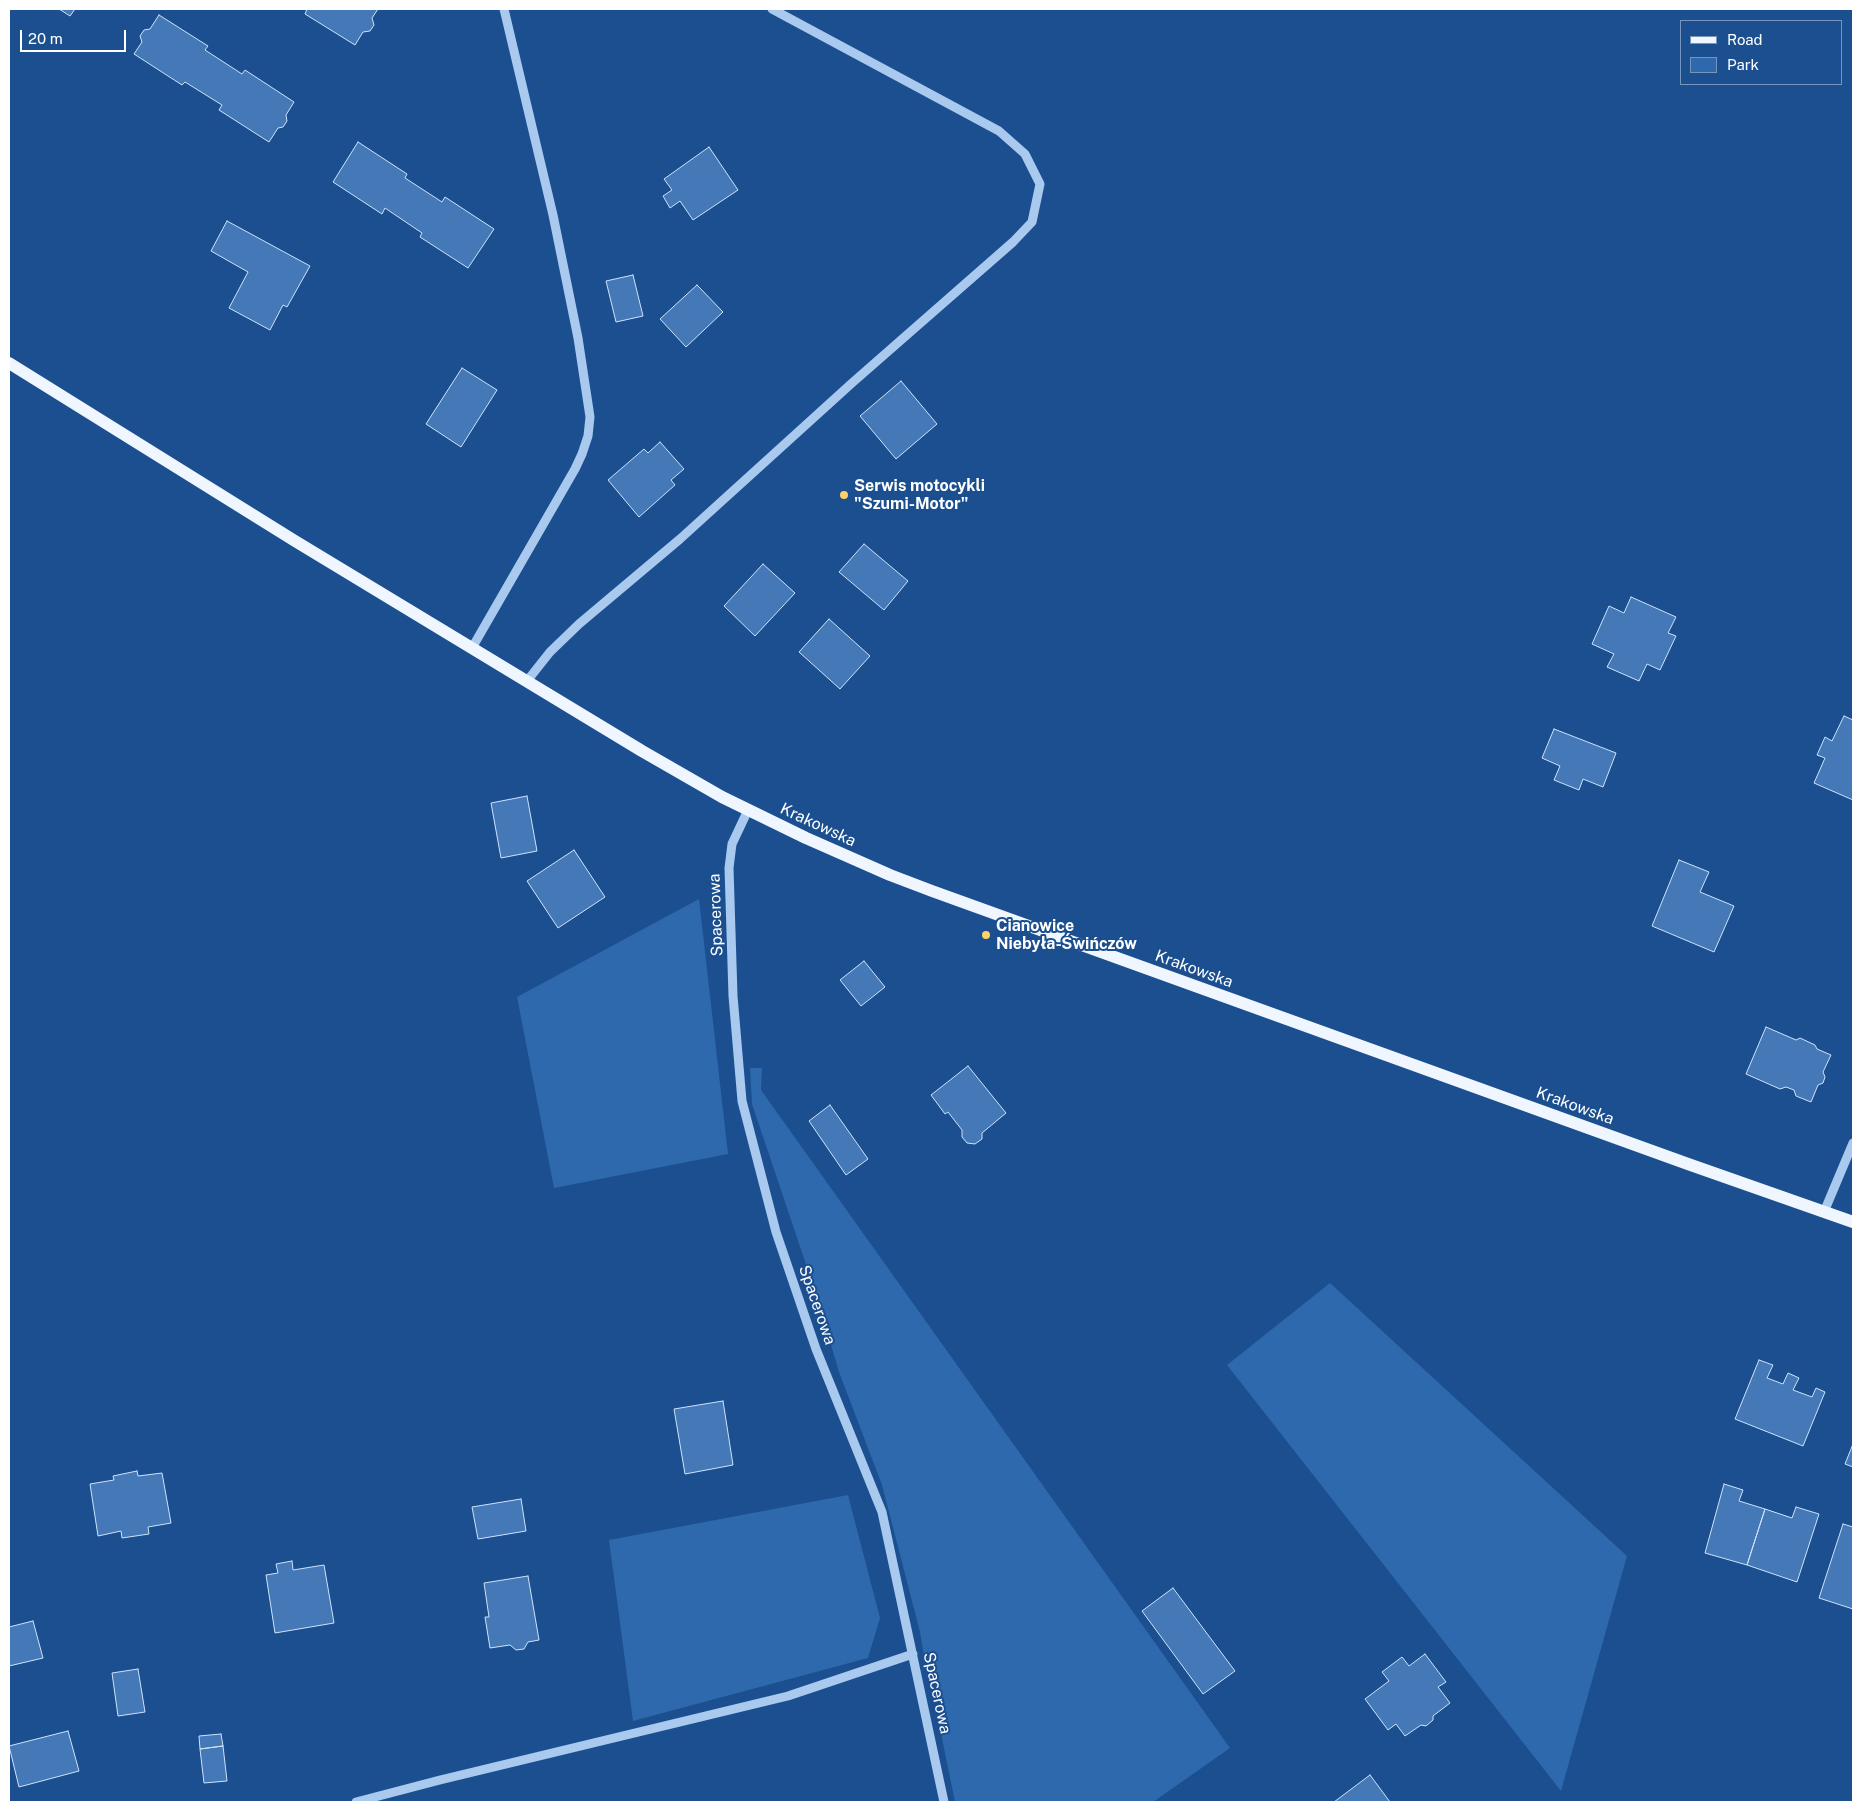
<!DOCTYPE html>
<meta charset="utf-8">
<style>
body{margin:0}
#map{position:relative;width:1862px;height:1811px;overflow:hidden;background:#1b4f8f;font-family:"Public Sans",sans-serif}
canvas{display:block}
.frame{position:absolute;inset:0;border:10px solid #fff;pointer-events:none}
.legend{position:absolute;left:1680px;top:20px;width:162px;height:65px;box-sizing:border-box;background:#1b4f8f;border:1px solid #7695bc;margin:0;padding:6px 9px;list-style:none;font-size:15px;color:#fff}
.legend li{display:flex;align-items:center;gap:10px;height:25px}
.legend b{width:25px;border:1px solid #7695bc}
.scale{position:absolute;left:20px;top:30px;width:106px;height:22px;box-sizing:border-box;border:2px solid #fff;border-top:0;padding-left:6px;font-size:15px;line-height:18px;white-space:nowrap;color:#fff;-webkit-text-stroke:4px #1b4f8f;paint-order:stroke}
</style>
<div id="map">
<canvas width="1862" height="1811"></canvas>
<div class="frame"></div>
<ul class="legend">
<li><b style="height:6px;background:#f0f6ff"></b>Road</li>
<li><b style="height:14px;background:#2e69ad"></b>Park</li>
</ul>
<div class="scale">20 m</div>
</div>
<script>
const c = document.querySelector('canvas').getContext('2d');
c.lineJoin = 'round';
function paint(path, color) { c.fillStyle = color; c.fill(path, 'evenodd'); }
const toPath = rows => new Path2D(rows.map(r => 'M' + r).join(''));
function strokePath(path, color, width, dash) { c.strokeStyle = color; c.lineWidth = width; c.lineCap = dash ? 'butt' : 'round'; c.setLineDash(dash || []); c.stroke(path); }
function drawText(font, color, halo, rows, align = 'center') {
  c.font = font + ' "Public Sans",sans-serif'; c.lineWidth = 4; c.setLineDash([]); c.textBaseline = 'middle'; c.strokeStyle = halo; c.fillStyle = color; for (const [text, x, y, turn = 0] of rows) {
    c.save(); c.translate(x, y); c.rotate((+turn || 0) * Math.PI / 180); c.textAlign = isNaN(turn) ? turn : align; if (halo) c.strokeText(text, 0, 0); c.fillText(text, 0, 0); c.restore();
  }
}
paint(toPath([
 [699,899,728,1154,554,1188,517,997],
 [750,1068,762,1068,761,1090,1230,1748,1153,1802,955,1802,937,1714,941,1707,935,1675,925,1661,920,1632,882,1485,839,1372,818,1300,752,1104],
 [1330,1283,1627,1556,1561,1791,1227,1365],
 [848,1495,880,1618,868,1658,633,1721,609,1540]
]), '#2e69ad');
const building = toPath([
 [59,9,75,9,70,16,59,9],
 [307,9,378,9,372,18,374,25,370,31,363,32,355,45,305,14,307,9],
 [159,15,208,46,205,50,242,74,245,70,294,102,286,115,287,121,283,127,278,128,269,142,219,110,222,105,185,82,182,85,134,54,142,42,140,36,144,30,150,29,159,15],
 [358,142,407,174,405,178,442,202,445,197,494,229,468,268,420,237,422,233,385,208,382,214,333,182,358,142],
 [709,147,738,190,693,220,680,201,670,208,663,196,672,190,664,179,709,147],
 [227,221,310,266,287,307,283,305,270,330,229,308,248,272,211,251,227,221],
 [633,275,643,316,616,322,606,281,633,275],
 [697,285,723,312,686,347,660,319,697,285],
 [462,368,497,390,461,447,426,424,462,368],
 [901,381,937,424,896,459,860,416,901,381],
 [660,442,684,469,671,480,675,485,639,517,608,480,644,449,648,453,660,442],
 [864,544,908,581,884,610,839,572,864,544],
 [763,564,795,593,755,636,724,606,763,564],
 [1631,597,1676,617,1668,633,1676,636,1660,670,1647,664,1639,681,1607,667,1614,654,1592,644,1609,606,1624,613,1631,597],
 [829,619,870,656,840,689,799,652,829,619],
 [1844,716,1853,720,1853,800,1814,783,1825,758,1817,755,1825,737,1832,741,1844,716],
 [1554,729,1616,753,1603,787,1583,779,1579,790,1554,780,1560,766,1542,758,1554,729],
 [527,796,537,851,501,858,491,803,527,796],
 [574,850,605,897,558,928,527,881,574,850],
 [1679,860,1709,872,1700,892,1734,906,1714,952,1652,926,1679,860],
 [864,961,885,987,861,1006,840,980,864,961],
 [1766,1027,1796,1040,1800,1038,1815,1045,1817,1049,1831,1055,1823,1072,1825,1077,1823,1083,1818,1085,1811,1102,1796,1096,1794,1090,1786,1087,1780,1089,1746,1074,1766,1027],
 [968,1066,1006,1113,982,1133,982,1139,975,1144,967,1143,962,1137,962,1130,948,1112,945,1114,931,1095,968,1066],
 [830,1105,868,1159,846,1175,809,1121,830,1105],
 [1759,1360,1773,1365,1767,1378,1783,1384,1788,1373,1799,1378,1793,1390,1812,1397,1816,1388,1825,1392,1803,1446,1735,1419,1759,1360],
 [723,1401,733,1465,685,1474,674,1409,723,1401],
 [1853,1444,1853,1467,1845,1464,1853,1444],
 [137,1471,138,1476,162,1473,171,1523,148,1527,149,1534,122,1538,121,1531,98,1536,90,1484,114,1480,113,1476,137,1471],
 [1724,1484,1743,1490,1739,1501,1765,1509,1747,1565,1705,1553,1724,1484],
 [521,1499,526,1531,478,1539,472,1507,521,1499],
 [1796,1507,1819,1514,1797,1582,1747,1565,1765,1509,1792,1518,1796,1507],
 [1843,1524,1853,1527,1853,1609,1819,1598,1843,1524],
 [292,1561,293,1570,324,1565,334,1623,275,1633,266,1575,278,1573,276,1564,292,1561],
 [528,1576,539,1640,528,1642,524,1649,516,1650,510,1645,490,1648,485,1617,489,1617,484,1583,528,1576],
 [1173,1588,1235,1671,1203,1694,1142,1611,1173,1588],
 [33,1621,43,1658,9,1666,9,1627,33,1621],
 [1425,1654,1446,1682,1438,1687,1450,1703,1433,1716,1433,1720,1426,1726,1421,1725,1405,1736,1396,1724,1388,1730,1365,1699,1389,1681,1382,1672,1402,1657,1409,1666,1425,1654],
 [138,1669,145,1712,118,1716,112,1673,138,1669],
 [68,1731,79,1771,19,1787,9,1746,68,1731],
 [221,1734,223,1746,200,1749,199,1736,221,1734],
 [223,1746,227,1781,204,1783,200,1749,223,1746],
 [1370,1775,1390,1802,1334,1802,1370,1775]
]);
paint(building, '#4478b7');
strokePath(building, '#cfe3fa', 1);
strokePath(toPath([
 [472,648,575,469,582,454,588,436,590,417,578,338,553,215,504,9],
 [527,681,550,652,579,624,680,539,852,383,1013,242,1032,222,1040,184,1025,154,999,131,772,9],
 [748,810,732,844,729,868,733,996,742,1101,776,1232,816,1349,882,1512,944,1802],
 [1824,1212,1853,1143],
 [356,1802,440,1780,788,1696,913,1654]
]), '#a9c9ee', 9);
strokePath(toPath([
 [9,363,295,541,642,751,722,797,806,838,890,875,932,891,1688,1164,1853,1222]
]), '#f0f6ff', 12);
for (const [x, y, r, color] of [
 [844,495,5,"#ffd166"],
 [986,935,5,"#ffd166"]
]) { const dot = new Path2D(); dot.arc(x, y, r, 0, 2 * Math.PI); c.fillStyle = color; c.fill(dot); strokePath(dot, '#1b4f8f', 2); }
drawText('bold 16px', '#fff', '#1b4f8f', [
 ["Serwis motocykli",854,486],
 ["\"Szumi-Motor\"",854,504],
 ["Cianowice",996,926],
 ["Niebyła-Świńczów",996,944]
], 'left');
drawText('16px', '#fff', '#1b4f8f', [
 ["Krakowska",818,825,25],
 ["Spacerowa",716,915,-92],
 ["Krakowska",1194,969,20],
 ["Krakowska",1575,1106,20],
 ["Spacerowa",817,1305,71],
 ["Spacerowa",937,1693,78]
]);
</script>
